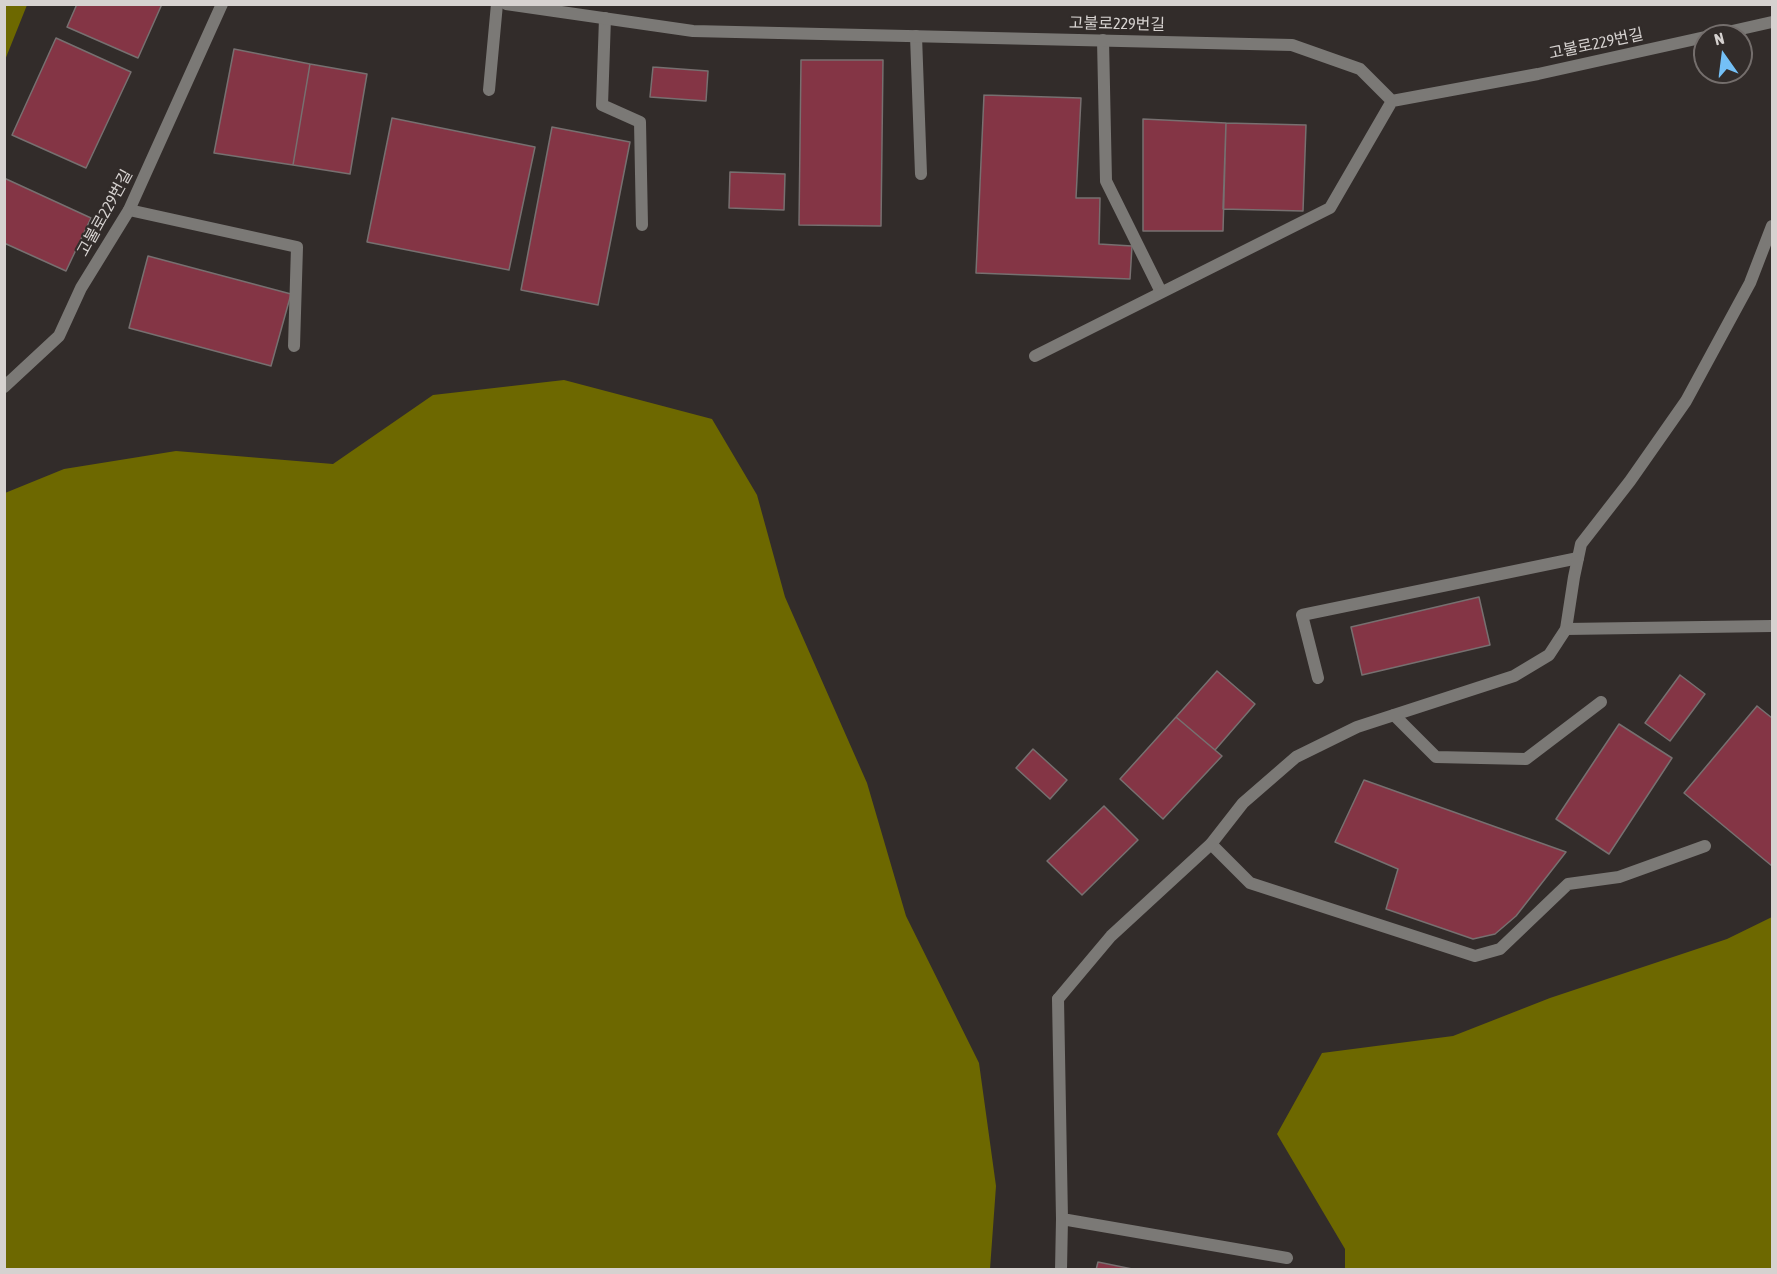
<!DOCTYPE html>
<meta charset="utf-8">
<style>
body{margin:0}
#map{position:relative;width:1777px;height:1274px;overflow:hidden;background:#322c2a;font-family:"Asap Condensed",sans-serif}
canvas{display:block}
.frame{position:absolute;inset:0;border:6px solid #d6d2d0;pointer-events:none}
.north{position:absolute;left:1693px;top:24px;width:60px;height:60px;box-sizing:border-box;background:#322c2a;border:2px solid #746e6c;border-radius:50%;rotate:346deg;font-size:16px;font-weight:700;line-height:24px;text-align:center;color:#d6d2d0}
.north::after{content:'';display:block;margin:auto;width:21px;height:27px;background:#74c0f6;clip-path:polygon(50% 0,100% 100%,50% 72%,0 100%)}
</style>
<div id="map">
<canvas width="1777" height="1274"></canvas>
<div class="frame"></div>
<div class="north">N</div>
</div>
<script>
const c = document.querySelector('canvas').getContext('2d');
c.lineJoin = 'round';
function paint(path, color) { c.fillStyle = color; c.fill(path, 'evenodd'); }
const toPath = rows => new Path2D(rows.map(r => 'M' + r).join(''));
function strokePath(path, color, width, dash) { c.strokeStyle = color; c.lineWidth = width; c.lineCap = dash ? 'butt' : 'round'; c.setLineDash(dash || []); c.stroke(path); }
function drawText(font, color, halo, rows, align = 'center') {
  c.font = font + ' "Asap Condensed","Noto Sans KR",sans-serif'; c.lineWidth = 4.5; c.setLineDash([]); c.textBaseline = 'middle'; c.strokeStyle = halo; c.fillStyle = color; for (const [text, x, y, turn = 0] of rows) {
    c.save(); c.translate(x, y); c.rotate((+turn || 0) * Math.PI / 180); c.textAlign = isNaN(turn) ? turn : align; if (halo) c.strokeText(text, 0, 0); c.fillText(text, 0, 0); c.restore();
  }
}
paint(toPath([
 [5,4,27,5,5,60,4,5],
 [564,380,712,419,757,495,785,597,867,783,906,916,979,1063,996,1186,990,1269,5,1269,5,493,64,469,176,451,333,464,433,395],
 [1772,917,1772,1269,1345,1269,1345,1249,1277,1134,1322,1053,1453,1036,1550,998,1727,939]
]), '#6d6800');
const building = toPath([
 [77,4,162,4,138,58,67,27,77,4],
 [56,38,131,72,86,168,12,135,56,38],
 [234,49,310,64,293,165,214,153,234,49],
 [801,60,883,60,881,226,799,225,801,60],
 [310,64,367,74,350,174,293,165,310,64],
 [653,67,708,71,706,101,650,97,653,67],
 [984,95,1081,98,1076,198,1100,198,1099,244,1132,246,1130,279,976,273,984,95],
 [392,118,535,147,509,270,367,242,392,118],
 [1143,119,1226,123,1223,231,1143,231,1143,119],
 [1226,123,1306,125,1303,211,1223,209,1226,123],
 [552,127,630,142,598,305,521,290,552,127],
 [730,172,785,174,784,210,729,208,730,172],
 [4,178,91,218,66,271,4,243,4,178],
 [148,256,291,294,271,366,129,328,148,256],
 [1479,597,1490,645,1362,675,1351,627,1479,597],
 [1217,671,1255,704,1215,750,1176,717,1217,671],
 [1680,675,1705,694,1670,741,1645,723,1680,675],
 [1757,706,1772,718,1772,866,1684,793,1757,706],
 [1176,717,1222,756,1163,819,1120,779,1176,717],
 [1619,724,1672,758,1609,854,1556,819,1619,724],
 [1033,749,1067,780,1050,799,1016,768,1033,749],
 [1364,780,1566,852,1516,916,1495,934,1473,939,1386,909,1398,869,1335,842,1364,780],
 [1104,806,1138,840,1082,895,1047,861,1104,806],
 [1098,1262,1137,1270,1096,1270,1098,1262]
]);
paint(building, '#843545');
strokePath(building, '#777070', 1.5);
strokePath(toPath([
 [605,18,602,105,640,122,642,225],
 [916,36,921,174],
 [1103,40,1106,181,1161,292],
 [489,90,497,4],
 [129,210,297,247,294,346],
 [1566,629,1772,626],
 [1318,678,1302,615,1578,558],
 [1394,715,1436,757,1526,759,1601,702],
 [1211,844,1250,883,1475,956,1500,949,1568,884,1619,877,1705,846],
 [1058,999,1062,1219,1287,1258],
 [1061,1270,1062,1219]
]), '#7b7976', 12);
strokePath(toPath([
 [506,4,693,31,1292,45,1360,69,1392,101,1538,74,1705,37],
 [1710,36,1772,22],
 [1035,356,1330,208,1392,101],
 [4,387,59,336,81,288,129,210,222,4],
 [1058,999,1111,936,1211,844,1243,803,1296,757,1357,727,1514,676,1549,655,1566,629,1574,577,1581,544,1630,481,1686,401,1750,283,1772,226]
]), '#7b7976', 12);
drawText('16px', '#d6d2d0', '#322c2a', [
 ["고불로229번길",1117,24,1],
 ["고불로229번길",1596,44,-12],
 ["고불로229번길",105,213,-61]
]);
</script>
